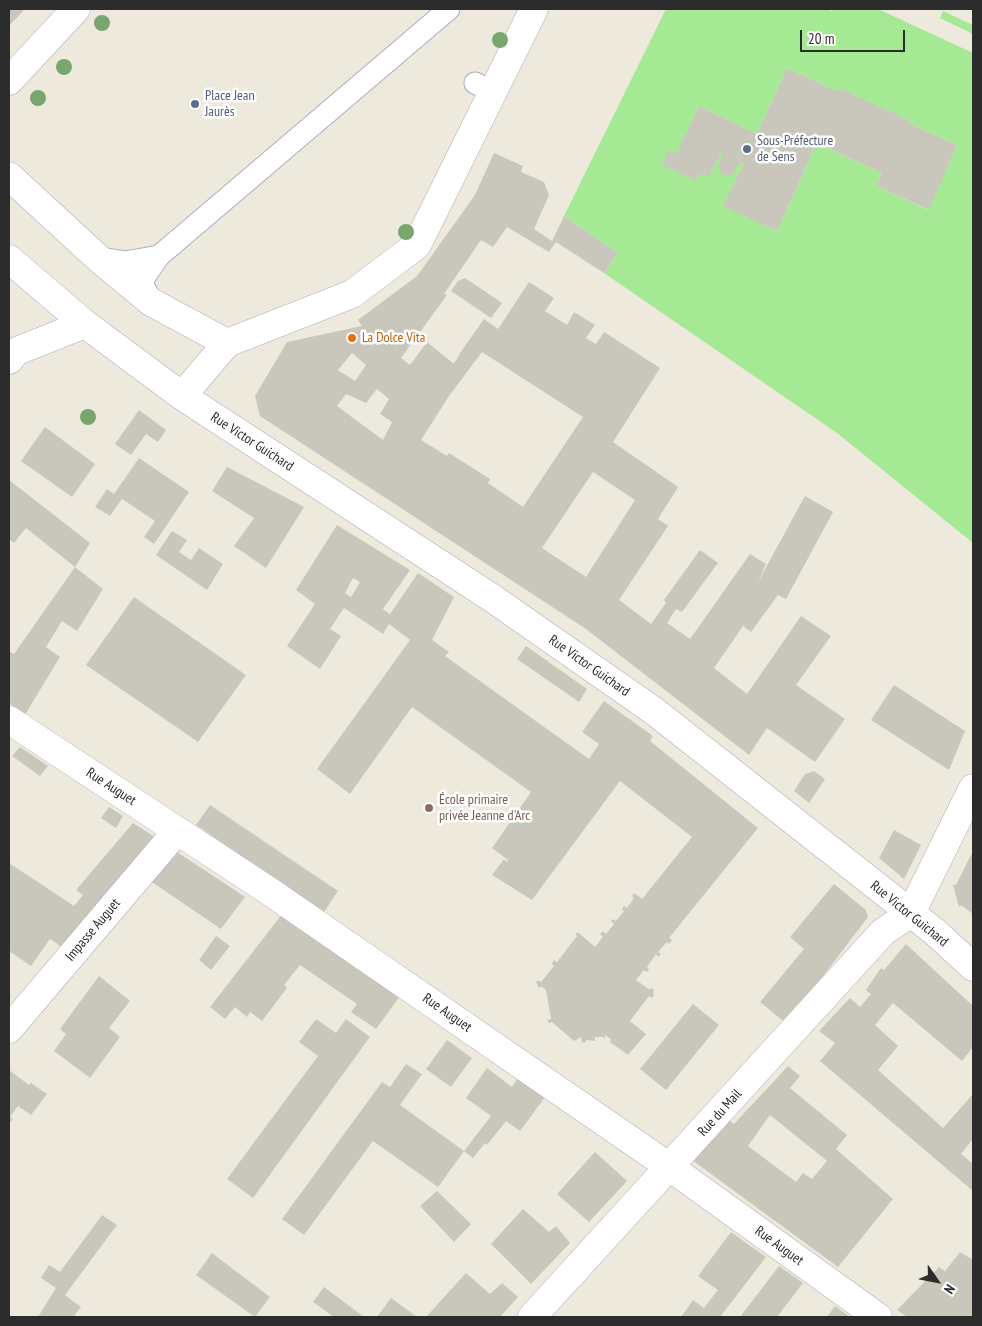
<!DOCTYPE html>
<meta charset="utf-8">
<style>
body{margin:0}
#map{position:relative;width:982px;height:1326px;overflow:hidden;background:#eee9dd;font-family:"PT Sans Narrow",sans-serif}
canvas{display:block}
.frame{position:absolute;inset:0;border:10px solid #2c2c2c;pointer-events:none}
.north{position:absolute;left:912px;top:1256px;width:50px;height:50px;-webkit-text-stroke:4px #fff;paint-order:stroke;rotate:123deg;font-size:14px;font-weight:700;line-height:20px;text-align:center;color:#2c2c2c}
.north::after{content:'';display:block;margin:auto;width:18px;height:22px;background:#2c2c2c;clip-path:polygon(50% 0,100% 100%,50% 72%,0 100%)}
.scale{position:absolute;left:800px;top:30px;width:105px;height:22px;box-sizing:border-box;border:2px solid #2c2c2c;border-top:0;padding-left:6px;font-size:15px;line-height:18px;white-space:nowrap;color:#2c2c2c;-webkit-text-stroke:4px #fff;paint-order:stroke}
</style>
<div id="map">
<canvas width="982" height="1326"></canvas>
<div class="frame"></div>
<div class="north">N</div>
<div class="scale">20 m</div>
</div>
<script>
const c = document.querySelector('canvas').getContext('2d');
c.lineJoin = 'round';
function paint(path, color) { c.fillStyle = color; c.fill(path, 'evenodd'); }
const toPath = rows => new Path2D(rows.map(r => 'M' + r).join(''));
function strokePath(path, color, width, dash) { c.strokeStyle = color; c.lineWidth = width; c.lineCap = dash ? 'butt' : 'round'; c.setLineDash(dash || []); c.stroke(path); }
function drawText(font, color, halo, rows, align = 'center') {
  c.font = font + ' "PT Sans Narrow",sans-serif'; c.lineWidth = 5; c.setLineDash([]); c.textBaseline = 'middle'; c.strokeStyle = halo; c.fillStyle = color; for (const [text, x, y, turn = 0] of rows) {
    c.save(); c.translate(x, y); c.rotate((+turn || 0) * Math.PI / 180); c.textAlign = isNaN(turn) ? turn : align; if (halo) c.strokeText(text, 0, 0); c.fillText(text, 0, 0); c.restore();
  }
}
paint(toPath([
 [666,9,826,9,832,11,833,9,878,9,973,53,973,543,837,433,604,273,618,253,564,216],
 [787,68,837,91,839,88,908,120,908,123,957,145,928,210,876,186,882,173,817,143,777,231,724,206,744,163,720,153,709,177,673,161,699,106,757,134],
 [943,11,973,25,973,34,940,18]
]), '#a5e995');
paint(toPath([
 [9,9,25,9,10,25],
 [787,68,837,91,839,88,909,120,908,123,957,145,929,210,876,186,882,173,817,143,777,231,723,206,744,163,740,162,733,175,723,176,718,168,722,154,720,153,709,178,700,173,696,181,662,165,669,150,676,154,699,106,757,134],
 [494,153,523,166,521,172,544,182,549,195,534,229,552,241,564,216,618,253,604,273,556,242,549,252,507,227,493,247,481,240,444,294,447,295,401,358,410,365,427,342,454,364,460,353,484,319,498,329,529,282,554,298,545,311,567,325,574,312,595,325,586,338,596,344,604,332,660,368,613,442,678,487,658,519,668,526,619,600,651,624,666,603,664,600,700,550,718,563,682,612,676,609,667,623,690,639,750,554,766,564,758,582,805,496,833,512,786,599,778,595,751,632,743,626,714,668,747,694,801,616,831,636,796,685,845,719,815,762,767,728,749,755,586,629,260,416,255,396,287,342,362,326,358,320,417,276,475,195],
 [482,352,583,417,523,507,488,483,490,479,449,453,447,456,421,440,449,396],
 [352,353,366,365,355,381,338,370],
 [377,389,389,399,380,414,392,422,383,440,337,406,346,394,366,403],
 [593,472,635,500,586,577,542,548],
 [465,278,502,303,491,318,451,291,458,281],
 [139,410,166,430,158,442,146,434,131,455,115,444],
 [45,427,95,464,72,497,21,461],
 [139,458,189,492,154,544,144,537,155,521,122,499,110,516,95,507,107,489,114,494],
 [227,467,304,507,266,568,234,546,254,518,212,491],
 [9,480,90,543,75,567,26,528,14,543,9,539],
 [337,525,410,570,383,609,390,614,418,573,454,597,432,640,449,652,445,656,589,759,599,744,582,732,604,701,653,736,650,741,758,828,669,938,672,940,669,944,667,942,658,952,661,954,658,957,656,954,647,967,649,969,647,972,644,970,636,980,650,990,651,988,654,990,653,993,654,995,652,998,649,996,630,1021,646,1034,628,1055,610,1042,611,1039,605,1035,605,1039,603,1037,595,1037,595,1041,586,1040,586,1042,582,1043,581,1037,574,1041,552,1022,549,1023,547,1020,551,1019,546,990,541,986,539,988,536,982,538,980,541,982,554,966,552,964,554,960,557,962,577,936,575,933,579,933,595,947,603,937,600,934,603,931,606,934,614,924,611,921,613,919,616,921,624,911,622,909,624,906,627,908,634,898,632,896,634,893,642,899,692,837,620,781,532,900,492,875,504,859,507,862,508,860,492,848,531,792,412,707,350,794,317,769,410,640,389,624,383,634,344,608,330,629,341,636,320,669,287,646,315,604,296,590],
 [353,578,360,582,351,597,345,593],
 [172,531,187,540,179,552,191,560,199,548,223,564,207,590,156,555],
 [75,567,103,589,77,631,62,621,46,647,60,657,26,713,23,713,9,703,9,651,14,654],
 [134,597,246,675,198,742,86,665],
 [526,646,587,689,579,702,517,659],
 [894,685,965,731,949,770,871,720],
 [20,747,48,766,40,776,12,756],
 [814,771,825,779,809,803,794,791,805,774],
 [210,805,338,891,324,912,196,825],
 [109,807,123,816,116,828,101,818],
 [133,823,158,839,63,948,50,939,31,966,9,951,9,863,74,906,83,895,76,890],
 [894,830,921,845,904,879,879,858],
 [171,848,245,897,221,929,146,878],
 [973,854,973,914,961,905,959,907,953,885,956,885,971,855],
 [834,884,866,910,868,917,820,980,783,1021,760,1002,804,949,790,937],
 [283,913,400,996,376,1029,351,1012,357,1004,300,965,284,985,287,988,262,1021,250,1012,247,1017,235,1007,225,1019,210,1007],
 [216,936,230,946,211,970,199,960],
 [906,944,973,1006,973,1047,962,1061,893,1003,875,1025,898,1046,878,1070,943,1128,973,1094,973,1139,961,1154,973,1164,973,1191,820,1061,835,1043,819,1031,850,998,860,1007,871,994,866,990,881,968,884,970],
 [99,976,130,1001,109,1028,120,1037,90,1078,54,1051,66,1034,60,1029],
 [693,1004,719,1025,666,1090,640,1069],
 [316,1019,336,1033,346,1019,370,1037,253,1198,227,1179,318,1056,299,1042],
 [447,1040,472,1058,451,1087,426,1069],
 [406,1064,422,1074,400,1105,464,1151,438,1187,373,1141,304,1235,282,1219,382,1082,390,1087],
 [788,1066,800,1076,790,1088,847,1135,836,1149,893,1199,838,1267,692,1160,727,1119,734,1124],
 [770,1115,827,1161,812,1179,803,1173,796,1182,748,1146],
 [487,1068,512,1087,518,1078,545,1097,520,1131,506,1121,487,1145,485,1143,473,1158,464,1151,491,1116,466,1098],
 [9,1070,29,1085,31,1083,47,1094,31,1115,18,1106,10,1117,13,1119,9,1124],
 [595,1152,627,1181,589,1222,557,1194],
 [437,1191,471,1224,454,1242,420,1206],
 [523,1209,549,1232,556,1226,570,1243,531,1284,491,1244],
 [102,1215,117,1225,65,1295,81,1307,73,1317,38,1317,56,1288,41,1278,49,1265,60,1272],
 [731,1232,766,1257,720,1317,681,1317,693,1300,704,1308,718,1290,698,1276],
 [960,1252,973,1260,973,1317,907,1317,897,1310,939,1267,945,1271],
 [212,1253,270,1297,255,1317,196,1275],
 [779,1266,803,1283,777,1317,740,1317],
 [466,1273,490,1294,502,1283,518,1297,500,1317,426,1317],
 [324,1287,364,1317,334,1317,313,1302],
 [391,1298,417,1317,377,1317],
 [835,1306,850,1317,827,1317]
]), '#c9c7bb');
const lane = toPath([
 [475,83,494,93],
 [98,258,125,262,159,256],
 [151,302,143,284,144,278,159,256,449,9]
]);
const street = toPath([
 [9,720,272,893,671,1168,878,1317],
 [9,1029,177,831]
]);
const secondary = toPath([
 [9,81,76,9],
 [9,176,98,258,151,302,227,343],
 [9,259,85,324,182,396,227,343,352,294,417,245,534,9],
 [9,360,17,351,85,324],
 [182,396,492,598,654,711,935,932,973,967],
 [532,1317,883,932,911,913,973,788]
]);
strokePath(lane, '#adaebc', 23);
strokePath(street, '#adaebc', 29);
strokePath(secondary, '#adaebc', 29);
strokePath(lane, '#fff', 21);
strokePath(street, '#fff', 28);
strokePath(secondary, '#fff', 28);
c.fillStyle = '#79a66f';
for (const [x, y] of [
 [102,23],
 [500,40],
 [64,67],
 [38,98],
 [406,232],
 [88,417]
]) { c.beginPath(); c.arc(x, y, 8, 0, 2 * Math.PI); c.fill(); }
for (const [x, y, r, color] of [
 [195,104,5,"#5c6f8a"],
 [747,149,5,"#5c6f8a"],
 [352,338,5,"#e8710a"],
 [429,808,5,"#8d6e63"]
]) { const dot = new Path2D(); dot.arc(x, y, r, 0, 2 * Math.PI); c.fillStyle = color; c.fill(dot); strokePath(dot, '#fff', 2); }
drawText('14px', '#4e5e75', '#fff', [
 ["Place Jean",205,96],
 ["Jaurès",205,112],
 ["Sous-Préfecture",757,141],
 ["de Sens",757,157]
], 'left');
drawText('14px', '#c56008', '#fff', [
 ["La Dolce Vita",362,338]
], 'left');
drawText('14px', '#2c2c2c', '#fff', [
 ["Rue Victor Guichard",252,442,33],
 ["Rue Victor Guichard",589,666,35],
 ["Rue Auguet",111,787,33],
 ["Rue Victor Guichard",909,914,39],
 ["Impasse Auguet",93,930,-50],
 ["Rue Auguet",447,1013,35],
 ["Rue du Mail",720,1113,-48],
 ["Rue Auguet",779,1246,36]
]);
drawText('14px', '#785e54', '#fff', [
 ["École primaire",439,800],
 ["privée Jeanne d'Arc",439,816]
], 'left');
</script>
